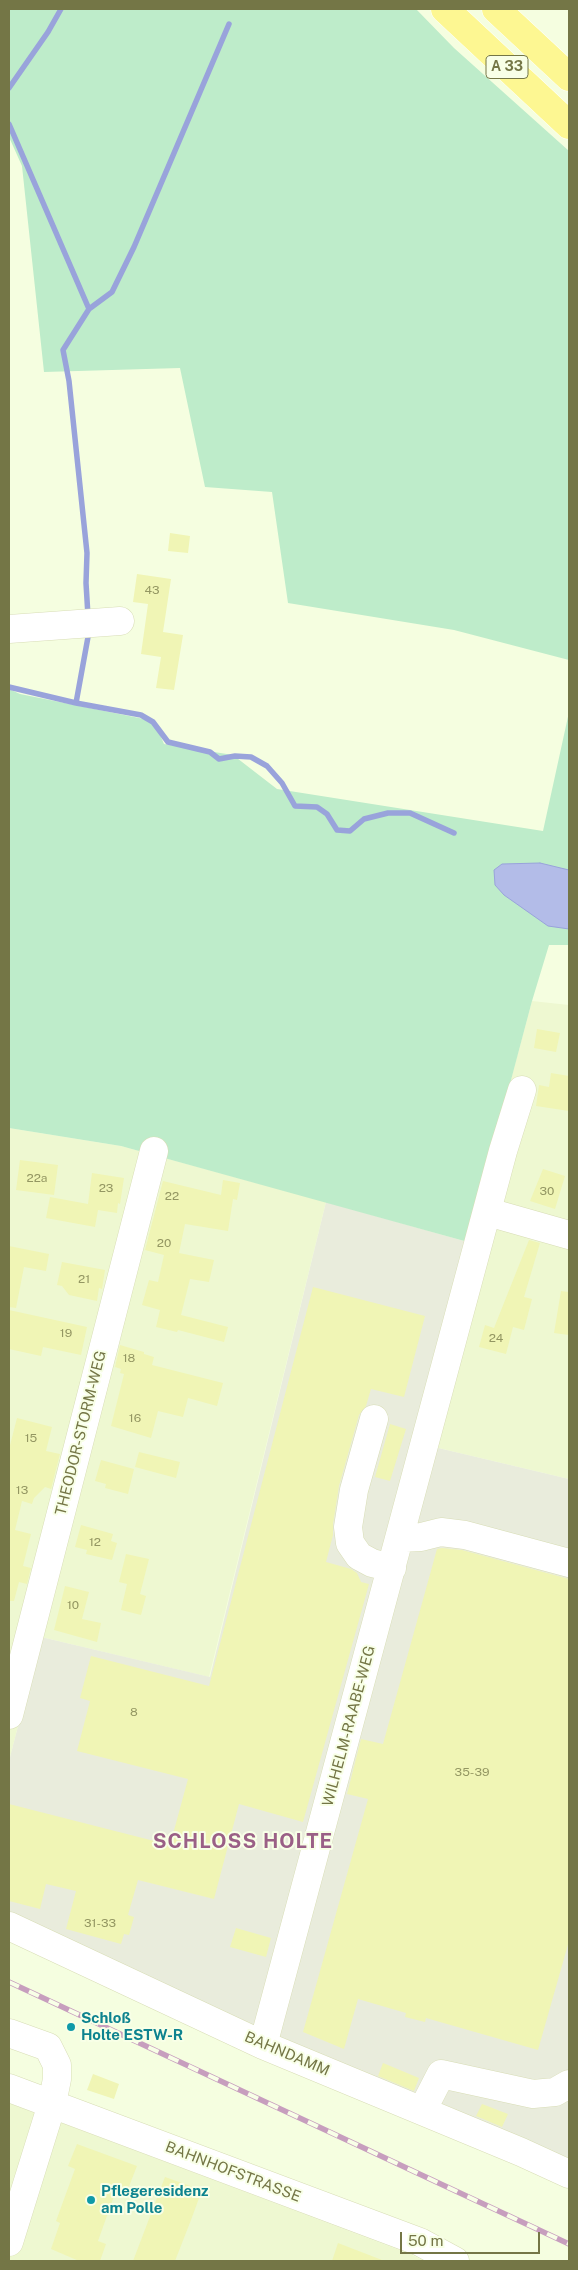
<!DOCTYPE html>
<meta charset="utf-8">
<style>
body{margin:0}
#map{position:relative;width:578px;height:2270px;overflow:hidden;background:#f5fee0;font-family:"Public Sans",sans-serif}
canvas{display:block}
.frame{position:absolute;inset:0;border:10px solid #747646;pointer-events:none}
.scale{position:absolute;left:400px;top:2232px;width:140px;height:22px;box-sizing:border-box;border:2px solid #747646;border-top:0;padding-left:6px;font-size:15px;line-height:18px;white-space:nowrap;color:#747646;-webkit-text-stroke:4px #f8ffe7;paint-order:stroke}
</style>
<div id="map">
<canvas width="578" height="2270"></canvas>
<div class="frame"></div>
<div class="scale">50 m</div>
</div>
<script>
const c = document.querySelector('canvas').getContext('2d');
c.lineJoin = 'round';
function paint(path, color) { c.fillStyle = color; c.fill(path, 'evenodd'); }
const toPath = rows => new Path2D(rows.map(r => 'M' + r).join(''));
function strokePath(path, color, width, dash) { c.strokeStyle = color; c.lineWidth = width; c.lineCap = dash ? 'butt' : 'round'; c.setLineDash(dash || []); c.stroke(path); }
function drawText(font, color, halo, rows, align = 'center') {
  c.font = font + ' "Public Sans",sans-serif'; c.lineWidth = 4; c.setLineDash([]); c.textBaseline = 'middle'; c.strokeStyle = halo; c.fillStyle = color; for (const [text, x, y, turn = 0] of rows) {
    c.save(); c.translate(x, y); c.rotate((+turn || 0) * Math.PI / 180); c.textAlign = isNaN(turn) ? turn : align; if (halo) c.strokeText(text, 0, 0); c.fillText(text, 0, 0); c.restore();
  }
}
paint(toPath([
 [532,1001,569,1005,569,1479,413,1442],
 [9,1128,121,1146,326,1202,209,1677,41,1637,9,1761],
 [9,2103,410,2254,424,2261,9,2261]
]), '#eef8d1');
paint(toPath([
 [326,1202,468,1242,413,1442,569,1479,569,2158,502,2133,280,2039,9,1912,9,1761,41,1637,210,1677]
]), '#e9ecdc');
paint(toPath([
 [9,9,416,9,454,48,569,151,569,660,454,630,288,603,272,492,205,487,180,368,44,372,22,166,9,137],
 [9,689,20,694,154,721,164,744,233,755,277,789,543,831,569,712,569,945,549,945,532,1001,468,1242,121,1146,9,1128]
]), '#beecca');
const water = toPath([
 [540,863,569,870,569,929,548,926,504,895,495,885,494,870,502,864,540,863]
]);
paint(water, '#b3bce8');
strokePath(water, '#99a3db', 1);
strokePath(toPath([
 [9,88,48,32,61,9],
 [9,124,89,309,63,350,69,381,87,553,86,583,88,616],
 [89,309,112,292,134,247,229,24],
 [9,687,76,703,141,715,153,722,168,742,210,752,219,759,235,756,251,757,267,766,282,783,295,806,317,807,327,814,337,830,350,831,364,819,388,813,410,813,454,833],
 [76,703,88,637]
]), '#99a3db', 5.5);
paint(toPath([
 [170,533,190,536,188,553,168,551],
 [137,574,171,579,163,632,183,635,174,690,156,688,161,657,141,654,148,604,133,602],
 [537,1029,560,1033,556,1052,534,1048],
 [551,1073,569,1076,569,1111,536,1106,539,1085,549,1087],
 [20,1160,58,1165,54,1195,16,1190],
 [543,1169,565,1176,555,1209,530,1201],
 [92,1173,124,1178,120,1204,118,1203,117,1213,98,1210,95,1227,46,1218,50,1197,88,1204],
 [223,1180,240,1183,237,1200,233,1199,228,1231,185,1224,179,1253,214,1260,209,1282,190,1279,181,1315,228,1327,224,1342,178,1330,177,1332,156,1327,160,1310,142,1305,149,1280,158,1282,164,1255,145,1250,163,1181,221,1195],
 [529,1240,540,1243,524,1297,532,1299,524,1330,513,1327,506,1354,479,1347,485,1325,494,1328],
 [9,1246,49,1254,46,1271,24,1267,16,1308,9,1307],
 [62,1262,105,1270,102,1289,99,1288,97,1301,69,1295,62,1286,57,1285],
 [313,1287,425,1316,404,1397,371,1389,366,1406,359,1415,339,1486,333,1524,333,1535,326,1562,351,1569,357,1573,361,1582,369,1584,303,1822,239,1804,214,1899,138,1880,128,1915,134,1917,129,1935,124,1934,121,1944,66,1929,76,1891,46,1884,40,1909,9,1901,9,1804,170,1845,188,1779,77,1751,90,1701,80,1698,91,1656,209,1686],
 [561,1291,569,1292,569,1335,554,1333],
 [9,1310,87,1327,81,1355,43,1347,41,1356,9,1349],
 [120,1345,144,1352,144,1354,154,1357,152,1365,223,1383,217,1406,188,1398,183,1417,158,1411,151,1438,111,1426,124,1374,120,1373,121,1369,115,1367],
 [17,1418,52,1427,46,1451,60,1454,51,1489,45,1487,34,1498,32,1504,22,1501,15,1530,31,1534,23,1566,31,1568,27,1584,19,1582,14,1601,9,1601,9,1449],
 [390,1424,406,1429,390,1481,375,1477],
 [139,1452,180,1462,176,1478,135,1467],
 [101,1460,134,1469,128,1494,105,1488,106,1484,95,1481],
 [81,1525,113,1534,111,1541,117,1543,112,1560,86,1554,87,1550,75,1547],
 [442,1548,462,1550,569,1579,569,1941,538,2050,426,2018,425,2022,405,2017,406,2013,358,1999,344,2049,303,2032,368,1799,347,1794,361,1739,383,1744,437,1549],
 [126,1554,149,1559,140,1594,146,1596,141,1615,121,1610,127,1584,119,1582],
 [65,1586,89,1592,82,1619,101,1623,97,1642,54,1630],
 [236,1928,271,1938,266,1957,230,1947],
 [383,2063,419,2078,414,2091,378,2076],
 [93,2074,119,2084,114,2099,87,2090],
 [482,2104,508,2114,502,2127,476,2116],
 [77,2144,137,2166,128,2189,118,2185,98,2241,106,2244,100,2261,79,2261,51,2249,60,2223,56,2221,75,2169,68,2166],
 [165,2177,202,2190,191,2220,175,2261,133,2261],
 [338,2243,382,2260,382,2261,332,2261]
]), '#f0f5b5');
const minor = toPath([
 [9,629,120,621],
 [488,1212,569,1235],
 [374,1419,354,1490,348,1527,350,1543,359,1556,372,1563,392,1568],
 [400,1538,421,1537,441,1532,465,1535,569,1563],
 [9,1715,154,1151],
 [9,1926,263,2045,521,2152,569,2174],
 [9,2033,48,2047,57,2065,57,2079,52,2104,9,2242],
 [263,2045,503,1151,522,1090],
 [9,2088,420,2242,455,2261],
 [422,2111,441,2074,533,2094,555,2092,569,2084]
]);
const highway = toPath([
 [445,9,569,125],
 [496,9,569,77]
]);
strokePath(minor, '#d8ddb6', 29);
strokePath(highway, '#fff', 29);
strokePath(minor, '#fff', 28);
strokePath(highway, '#fdf792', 28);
const rail = toPath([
 [9,1982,569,2244]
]);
strokePath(rail, '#c79ebe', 5.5);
strokePath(rail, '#f8ffe7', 4, [11]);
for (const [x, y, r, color] of [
 [71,2027,5,"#0f9aa8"],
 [91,2200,5,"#0f9aa8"]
]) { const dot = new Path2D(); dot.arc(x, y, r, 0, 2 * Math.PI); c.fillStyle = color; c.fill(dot); strokePath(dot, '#f8ffe7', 2); }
drawText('12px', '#939662', null, [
 ["43",152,590],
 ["22a",37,1178],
 ["23",106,1188],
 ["30",547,1191],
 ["22",172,1196],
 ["20",164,1243],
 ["21",84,1279],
 ["19",66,1333],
 ["24",496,1338],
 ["18",129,1358],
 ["16",135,1418],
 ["15",31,1438],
 ["13",22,1490],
 ["12",95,1542],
 ["10",73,1605],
 ["8",134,1712],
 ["35-39",472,1772],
 ["31-33",100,1923]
]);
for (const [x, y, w] of [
 [507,67,42]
]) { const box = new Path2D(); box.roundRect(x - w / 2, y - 11.5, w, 23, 4); c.fillStyle = '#f8ffe7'; c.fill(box); strokePath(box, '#747646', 1); }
drawText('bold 14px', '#747646', null, [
 ["A 33",507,67]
]);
drawText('15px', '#747646', '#f8ffe7', [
 ["THEODOR-STORM-WEG",81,1433,-76],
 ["WILHELM-RAABE-WEG",349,1726,-75],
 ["BAHNDAMM",287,2054,23],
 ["BAHNHOFSTRASSE",233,2172,21]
]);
drawText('bold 15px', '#0d838f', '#f8ffe7', [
 ["Schloß",81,2018],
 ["Holte ESTW-R",81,2035],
 ["Pflegeresidenz",101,2191],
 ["am Polle",101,2208]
], 'left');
c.letterSpacing = '1px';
drawText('bold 20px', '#9a6086', '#f8ffe7', [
 ["SCHLOSS HOLTE",243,1842]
]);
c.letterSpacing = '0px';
</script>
